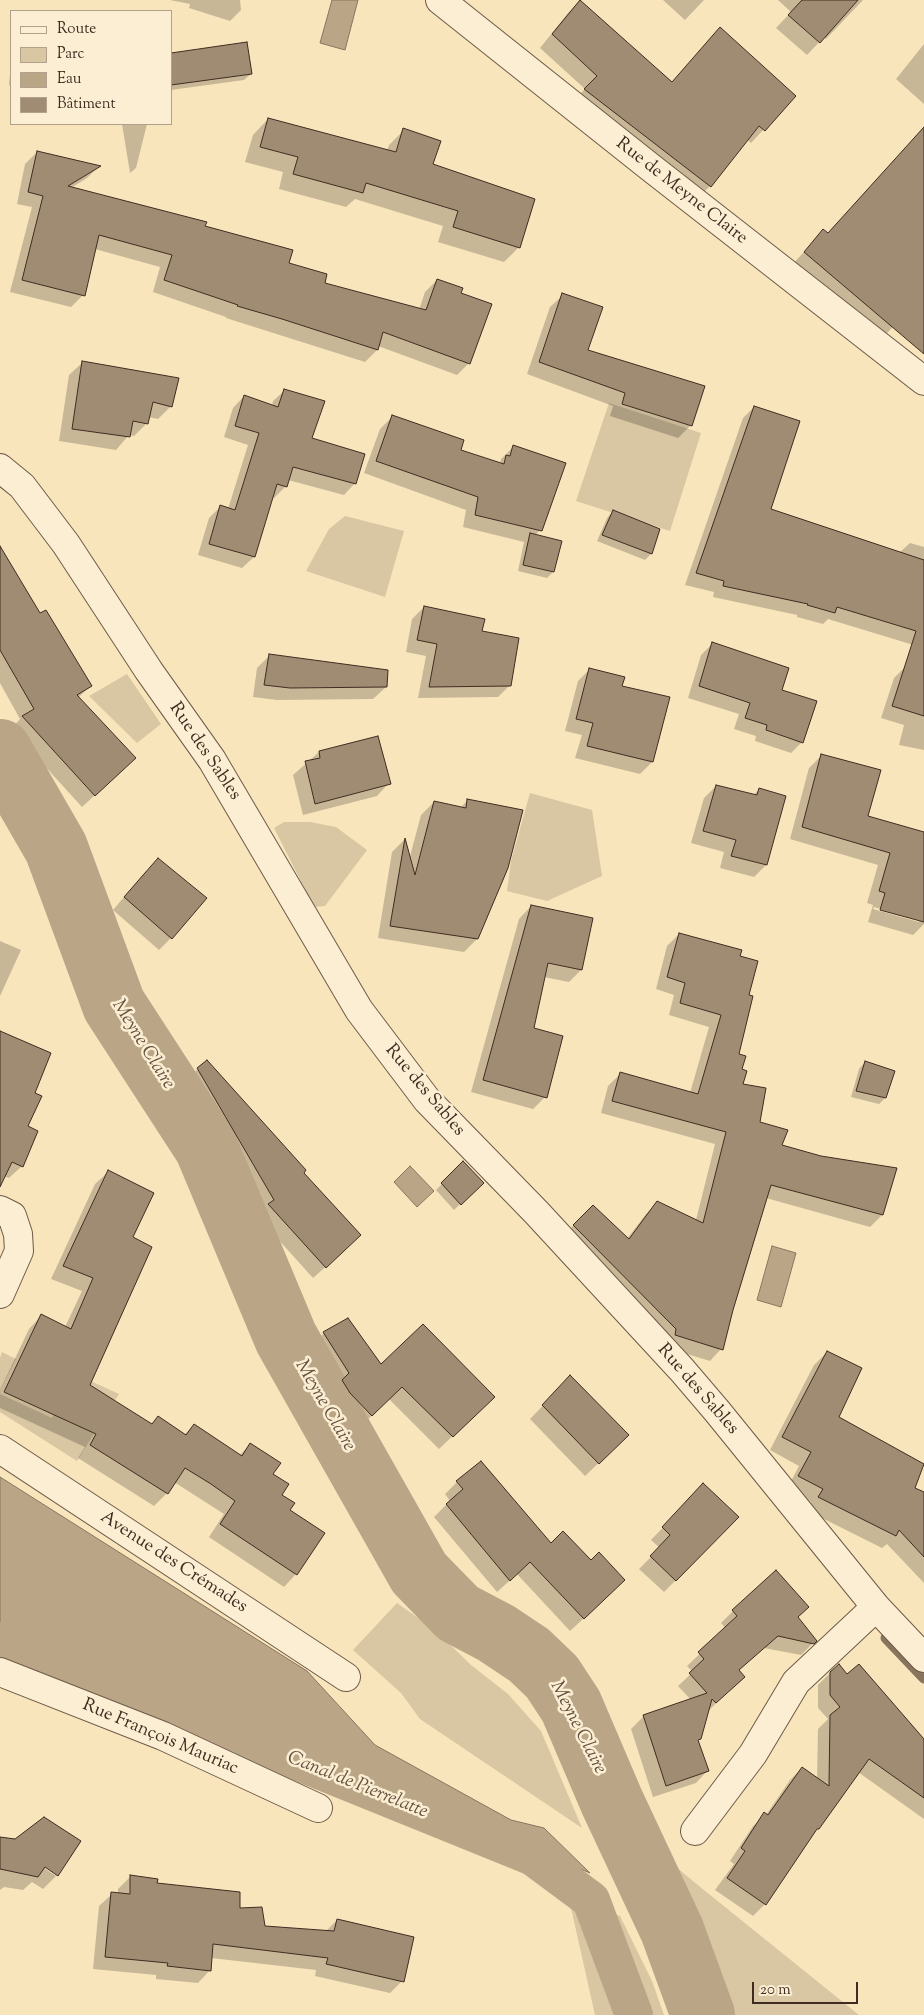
<!DOCTYPE html>
<meta charset="utf-8">
<style>
body{margin:0}
#map{position:relative;width:924px;height:2015px;overflow:hidden;background:#f9e5bc;font-family:"Sorts Mill Goudy",serif}
canvas{display:block}
.legend{position:absolute;left:10px;top:10px;width:162px;height:115px;box-sizing:border-box;background:#fbeed3;border:1px solid #b0a08c;margin:0;padding:6px 9px;list-style:none;font-size:15px;color:#3f2c21}
.legend li{display:flex;align-items:center;gap:10px;height:25px}
.legend b{width:25px;border:1px solid #b0a08c}
.scale{position:absolute;left:752px;top:1982px;width:106px;height:22px;box-sizing:border-box;border:2px solid #3f2c21;border-top:0;padding-left:6px;font-size:15px;line-height:18px;white-space:nowrap;color:#3f2c21;-webkit-text-stroke:4px #fbeed3;paint-order:stroke}
</style>
<div id="map">
<canvas width="924" height="2015"></canvas>
<ul class="legend">
<li><b style="height:6px;background:#fbeed3"></b>Route</li>
<li><b style="height:14px;background:#d9c6a2"></b>Parc</li>
<li><b style="height:14px;background:#baa687"></b>Eau</li>
<li><b style="height:14px;background:#a08c72"></b>Bâtiment</li>
</ul>
<div class="scale">20 m</div>
</div>
<script>
const c = document.querySelector('canvas').getContext('2d');
c.lineJoin = 'round';
function paint(path, color) { c.fillStyle = color; c.fill(path, 'evenodd'); }
const toPath = rows => new Path2D(rows.map(r => 'M' + r).join(''));
function strokePath(path, color, width, dash) { c.strokeStyle = color; c.lineWidth = width; c.lineCap = dash ? 'butt' : 'round'; c.setLineDash(dash || []); c.stroke(path); }
function drawText(font, color, halo, rows, align = 'center') {
  c.font = font + ' "Sorts Mill Goudy",serif'; c.lineWidth = 5; c.setLineDash([]); c.textBaseline = 'middle'; c.strokeStyle = halo; c.fillStyle = color; for (const [text, x, y, turn = 0] of rows) {
    c.save(); c.translate(x, y); c.rotate((+turn || 0) * Math.PI / 180); c.textAlign = isNaN(turn) ? turn : align; if (halo) c.strokeText(text, 0, 0); c.fillText(text, 0, 0); c.restore();
  }
}
paint(toPath([
 [609,403,701,433,670,531,576,501],
 [345,516,404,531,385,597,306,571,329,529],
 [127,674,161,724,137,743,89,696],
 [530,793,592,810,602,876,547,901,507,891,511,861],
 [284,822,310,822,336,827,367,850,325,906,314,907,274,828],
 [2,1352,16,1359,0,1391,0,1358],
 [82,1377,119,1394,77,1461,0,1412,0,1394,52,1418,62,1397],
 [397,1603,434,1629,471,1665,508,1694,541,1731,582,1828,420,1719,401,1693,353,1650],
 [651,1846,699,1886,859,2015,721,2015],
 [567,1890,597,1909,620,1916,652,1981,664,2015,595,2015]
]), '#d9c6a2');
const water = toPath([
 [332,0,358,0,345,50,320,43,332,0],
 [410,1166,434,1191,417,1207,394,1182,410,1166],
 [772,1246,796,1253,781,1307,757,1300,772,1246],
 [0,1477,307,1671,375,1745,511,1820,544,1828,590,1873,296,1752,177,1694,0,1623,0,1477]
]);
paint(water, '#baa687');
strokePath(water, '#89755e', 1);
paint(toPath([
 [170,0,240,0,241,10,230,21,189,8,190,4],
 [663,0,704,0,685,20],
 [778,0,863,0,826,39,824,37,807,55,776,28,791,12],
 [580,1,671,83,708,42,795,96,751,143,747,139,710,186,697,199,572,102,585,89,540,48,568,13],
 [924,44,924,104,896,79],
 [171,54,251,74,244,80,171,90],
 [11,64,11,86,9,85],
 [268,119,387,151,389,145,404,130,432,165,519,247,504,262,438,242,443,226,355,199,346,207,279,189,283,172,245,162,253,135],
 [122,124,147,124,136,168,130,173],
 [924,128,924,286,916,301,880,341,792,265,823,231,828,234],
 [37,152,98,167,87,178,71,188,204,227,288,264,323,284,419,310,425,292,437,280,460,294,469,363,457,375,378,346,377,350,365,362,226,318,226,317,153,292,160,267,95,249,83,295,71,307,10,292,32,207,17,204,25,164],
 [563,295,587,350,703,387,690,426,678,438,610,416,613,406,527,374,550,307],
 [82,363,171,406,158,419,148,417,146,424,134,436,129,435,116,450,59,441,69,375],
 [285,390,311,439,355,483,344,495,288,480,286,486,274,498,272,497,254,557,242,568,198,555,209,518,220,507,228,509,248,445,224,437,233,408,244,396,272,406,273,401],
 [754,407,769,510,899,553,910,543,924,547,924,643,920,647,828,619,823,624,797,617,797,615,713,597,714,592,685,585,743,418],
 [392,417,459,451,500,464,501,459,514,446,540,530,535,535,553,572,547,578,518,571,524,542,463,527,466,510,364,473,380,429],
 [613,511,659,530,651,554,645,560,597,541,607,518],
 [0,547,40,615,90,686,78,698,122,770,82,807,11,729,20,719,0,683],
 [424,607,481,632,510,685,498,697,418,698,426,656,406,652,412,619],
 [712,644,780,691,802,742,791,753,755,741,756,736,734,729,739,714,688,698,701,655],
 [269,656,386,687,373,699,277,700,253,697,257,668],
 [906,666,924,670,924,750,899,745,904,725,881,718,894,678],
 [590,669,620,687,652,762,640,774,575,758,582,735,565,731,578,681],
 [319,752,389,783,377,796,303,815,293,775],
 [822,755,867,817,924,834,924,924,913,935,868,922,873,905,867,903,878,865,790,839,809,768],
 [874,907,919,920,919,922,873,909],
 [716,786,753,796,759,789,785,796,766,865,754,877,720,868,724,852,691,843,704,798],
 [468,800,477,939,464,952,378,938,392,852,404,840,409,860,421,815,434,802,460,808],
 [146,871,171,938,159,950,113,910],
 [531,906,581,970,569,982,544,977,533,1029,545,1097,533,1109,471,1092,519,919],
 [679,934,738,957,747,996,737,1055,742,1084,758,1123,781,1146,882,1215,870,1227,766,1198,721,1349,710,1361,664,1347,562,1237,593,1206,627,1239,646,1214,658,1202,696,1220,715,1144,601,1113,608,1086,620,1074,690,1093,709,1027,669,1015,674,995,656,989,667,946],
 [0,941,21,950,0,996],
 [0,1036,33,1094,27,1126,22,1166,9,1178,0,1175],
 [865,1062,885,1098,879,1104,851,1097,859,1069],
 [198,1069,302,1173,348,1247,313,1278,258,1217,262,1212,186,1080],
 [463,1163,482,1183,454,1210,436,1190],
 [108,1172,131,1238,89,1385,151,1425,158,1417,184,1435,194,1425,239,1456,250,1444,272,1474,289,1511,296,1574,284,1587,209,1537,224,1514,174,1482,167,1493,154,1506,78,1458,85,1447,0,1408,0,1390,29,1329,41,1316,65,1327,82,1291,51,1279,95,1184],
 [324,1333,381,1366,481,1409,439,1449,389,1399,359,1428,338,1406,330,1394,337,1387,311,1346],
 [827,1352,838,1418,913,1489,924,1493,924,1583,887,1544,882,1548,806,1510,811,1502,787,1489,799,1466,770,1450,814,1365],
 [558,1390,628,1435,585,1476,530,1419],
 [457,1482,551,1545,611,1593,570,1631,517,1574,497,1592,434,1517,450,1501,445,1494],
 [692,1497,676,1580,664,1592,639,1569,660,1548,651,1540],
 [733,1611,796,1618,815,1641,801,1655,764,1648,738,1671,744,1677,708,1711,700,1738,697,1741,708,1770,696,1783,653,1797,631,1729,643,1717,691,1700,678,1686,693,1672,687,1666,726,1629,721,1623],
 [838,1665,847,1676,924,1745,924,1819,858,1772,812,1834,765,1904,753,1916,715,1890,734,1864,730,1861,753,1826,766,1815,790,1780,802,1768,817,1780,818,1729,828,1719,818,1708,818,1685],
 [44,1818,79,1842,57,1875,43,1889,32,1882,23,1890,4,1887,0,1890,0,1839,15,1841],
 [41,1863,56,1873,56,1876,40,1865],
 [131,1876,239,1909,264,1927,326,1931,337,1920,402,1981,390,1993,315,1976,316,1970,211,1958,210,1970,198,1983,156,1979,156,1975,93,1969,99,1906,112,1894,118,1894,118,1889]
]), '#0003');
strokePath(toPath([
 [886,1638,924,1678]
]), '#89755e', 11);
strokePath(toPath([
 [0,1641,533,1857,591,1900,634,2015]
]), '#baa687', 38);
strokePath(toPath([
 [0,751,56,848,114,1005,206,1147,286,1338,419,1573,458,1613,496,1633,529,1655,552,1677,571,1706,612,1802,672,1930,703,2015]
]), '#baa687', 64);
const building = toPath([
 [580,0,672,82,720,27,796,96,765,131,759,126,711,187,584,89,597,76,552,34,580,0],
 [802,0,858,0,820,43,788,15,802,0],
 [247,42,252,74,171,85,171,53,247,42],
 [268,118,396,152,403,128,441,141,433,164,535,199,520,248,453,227,458,211,366,183,363,193,293,174,298,157,260,147,268,118],
 [924,127,924,354,804,252,823,229,828,233,924,127],
 [37,151,101,166,68,186,207,222,205,226,293,250,289,263,327,274,325,283,426,310,437,279,463,288,461,293,492,304,470,364,383,332,378,350,282,319,237,306,238,305,164,280,172,255,99,235,85,296,22,280,43,196,28,192,37,151],
 [562,293,603,307,588,350,705,386,692,426,622,404,625,393,539,362,562,293],
 [82,361,179,378,172,407,153,402,148,424,133,421,130,437,72,429,82,361],
 [284,389,325,401,312,438,365,454,356,484,293,467,287,487,277,484,255,557,209,544,220,505,235,510,259,433,235,426,244,395,278,407,284,389],
 [754,406,800,421,771,509,924,560,924,716,892,706,916,631,837,607,835,613,807,605,808,604,723,586,724,581,696,573,754,406],
 [392,415,464,440,461,450,504,464,506,455,510,456,513,445,566,463,542,531,475,515,478,497,376,461,392,415],
 [613,510,660,529,652,554,602,535,613,510],
 [530,533,562,541,554,572,523,565,530,533],
 [0,546,40,613,46,610,92,686,77,695,136,758,95,796,22,716,34,709,0,650,0,546],
 [424,606,485,619,482,631,519,638,511,686,429,687,437,644,417,640,424,606],
 [712,642,789,668,782,690,817,701,803,743,766,730,767,725,745,718,750,703,699,686,712,642],
 [269,654,388,670,387,687,290,688,264,685,269,654],
 [589,668,625,677,622,686,670,697,653,762,587,746,593,723,576,719,589,668],
 [378,736,391,784,315,804,305,761,320,758,319,751,378,736],
 [821,754,881,770,868,816,924,832,924,922,880,910,885,893,879,891,890,853,802,827,821,754],
 [716,785,757,795,759,788,786,796,767,865,731,856,736,840,703,831,716,785],
 [467,799,523,810,508,868,478,939,390,926,405,838,415,875,434,801,466,808,467,799],
 [158,858,207,898,172,939,124,897,158,858],
 [531,905,593,918,582,970,548,963,534,1028,563,1036,547,1098,483,1080,531,905],
 [679,933,742,950,740,956,758,961,749,995,753,996,739,1054,746,1056,742,1069,747,1071,743,1084,766,1088,760,1122,788,1130,782,1145,821,1156,897,1168,883,1215,771,1185,733,1310,723,1350,675,1335,676,1329,573,1225,593,1205,629,1239,657,1201,703,1223,726,1132,612,1101,620,1072,698,1094,721,1015,680,1003,685,983,667,977,679,933],
 [0,1031,51,1053,35,1093,42,1096,28,1126,38,1131,23,1167,12,1162,0,1187,0,1031],
 [207,1060,306,1170,304,1173,361,1235,326,1268,268,1204,274,1200,197,1068,207,1060],
 [865,1061,895,1071,886,1098,856,1091,865,1061],
 [463,1161,484,1183,461,1205,441,1183,463,1161],
 [108,1170,154,1193,133,1237,152,1247,90,1385,152,1424,158,1416,186,1435,194,1424,242,1456,250,1443,281,1463,273,1474,289,1484,282,1495,295,1503,290,1510,325,1533,297,1575,220,1524,235,1501,211,1484,185,1468,168,1494,90,1445,96,1434,4,1392,41,1314,71,1329,93,1278,63,1266,108,1170],
 [348,1318,381,1364,423,1324,495,1397,453,1437,402,1387,372,1416,350,1393,342,1380,349,1373,323,1332,348,1318],
 [827,1351,862,1368,839,1417,924,1464,915,1488,924,1492,924,1557,899,1530,896,1536,818,1497,823,1489,798,1476,811,1452,782,1437,827,1351],
 [570,1375,629,1435,599,1464,542,1405,570,1375],
 [481,1461,551,1543,563,1531,591,1560,599,1552,625,1580,584,1619,530,1562,510,1581,446,1504,463,1489,456,1481,481,1461],
 [703,1483,739,1517,676,1581,650,1556,670,1535,662,1527,703,1483],
 [776,1570,809,1607,798,1617,817,1641,814,1644,778,1636,739,1670,745,1677,716,1703,712,1699,701,1739,698,1740,709,1771,666,1786,643,1715,707,1693,689,1673,704,1659,698,1652,737,1616,732,1610,776,1570],
 [839,1664,847,1674,859,1664,924,1739,924,1798,869,1759,819,1829,817,1829,766,1905,727,1878,745,1851,741,1848,764,1812,768,1815,802,1767,829,1786,830,1715,840,1707,830,1695,830,1672,839,1664],
 [44,1817,81,1841,58,1876,45,1867,38,1877,0,1869,0,1837,15,1839,44,1817],
 [130,1875,158,1879,157,1883,240,1892,240,1908,262,1907,265,1926,334,1931,337,1919,414,1937,404,1982,326,1964,328,1958,213,1944,211,1971,167,1966,168,1963,105,1957,111,1892,130,1894,130,1875]
]);
paint(building, '#a08c72');
strokePath(building, '#3f2c21', 1);
const minor = toPath([
 [440,0,650,167,924,381],
 [0,468,22,486,66,544,149,671,212,760,359,1010,427,1100,537,1213,682,1370,717,1411,876,1607,924,1658],
 [0,1210,12,1216,18,1234,19,1251,0,1294],
 [0,1449,346,1677],
 [0,1672,163,1736,318,1808],
 [695,1831,753,1754,796,1682,876,1607]
]);
strokePath(minor, '#6e5a48', 30);
strokePath(minor, '#fbeed3', 28);
drawText('18px', '#3f2c21', '#fbeed3', [
 ["Rue de Meyne Claire",681,192,38],
 ["Rue des Sables",204,752,56],
 ["Rue des Sables",424,1091,50],
 ["Rue des Sables",697,1390,49],
 ["Avenue des Crémades",173,1563,33],
 ["Rue François Mauriac",160,1738,23]
]);
drawText('italic 19px', '#645140', '#fbeed3', [
 ["Meyne Claire",142,1045,58],
 ["Meyne Claire",324,1406,60],
 ["Meyne Claire",577,1728,63],
 ["Canal de Pierrelatte",357,1786,22]
]);
</script>
